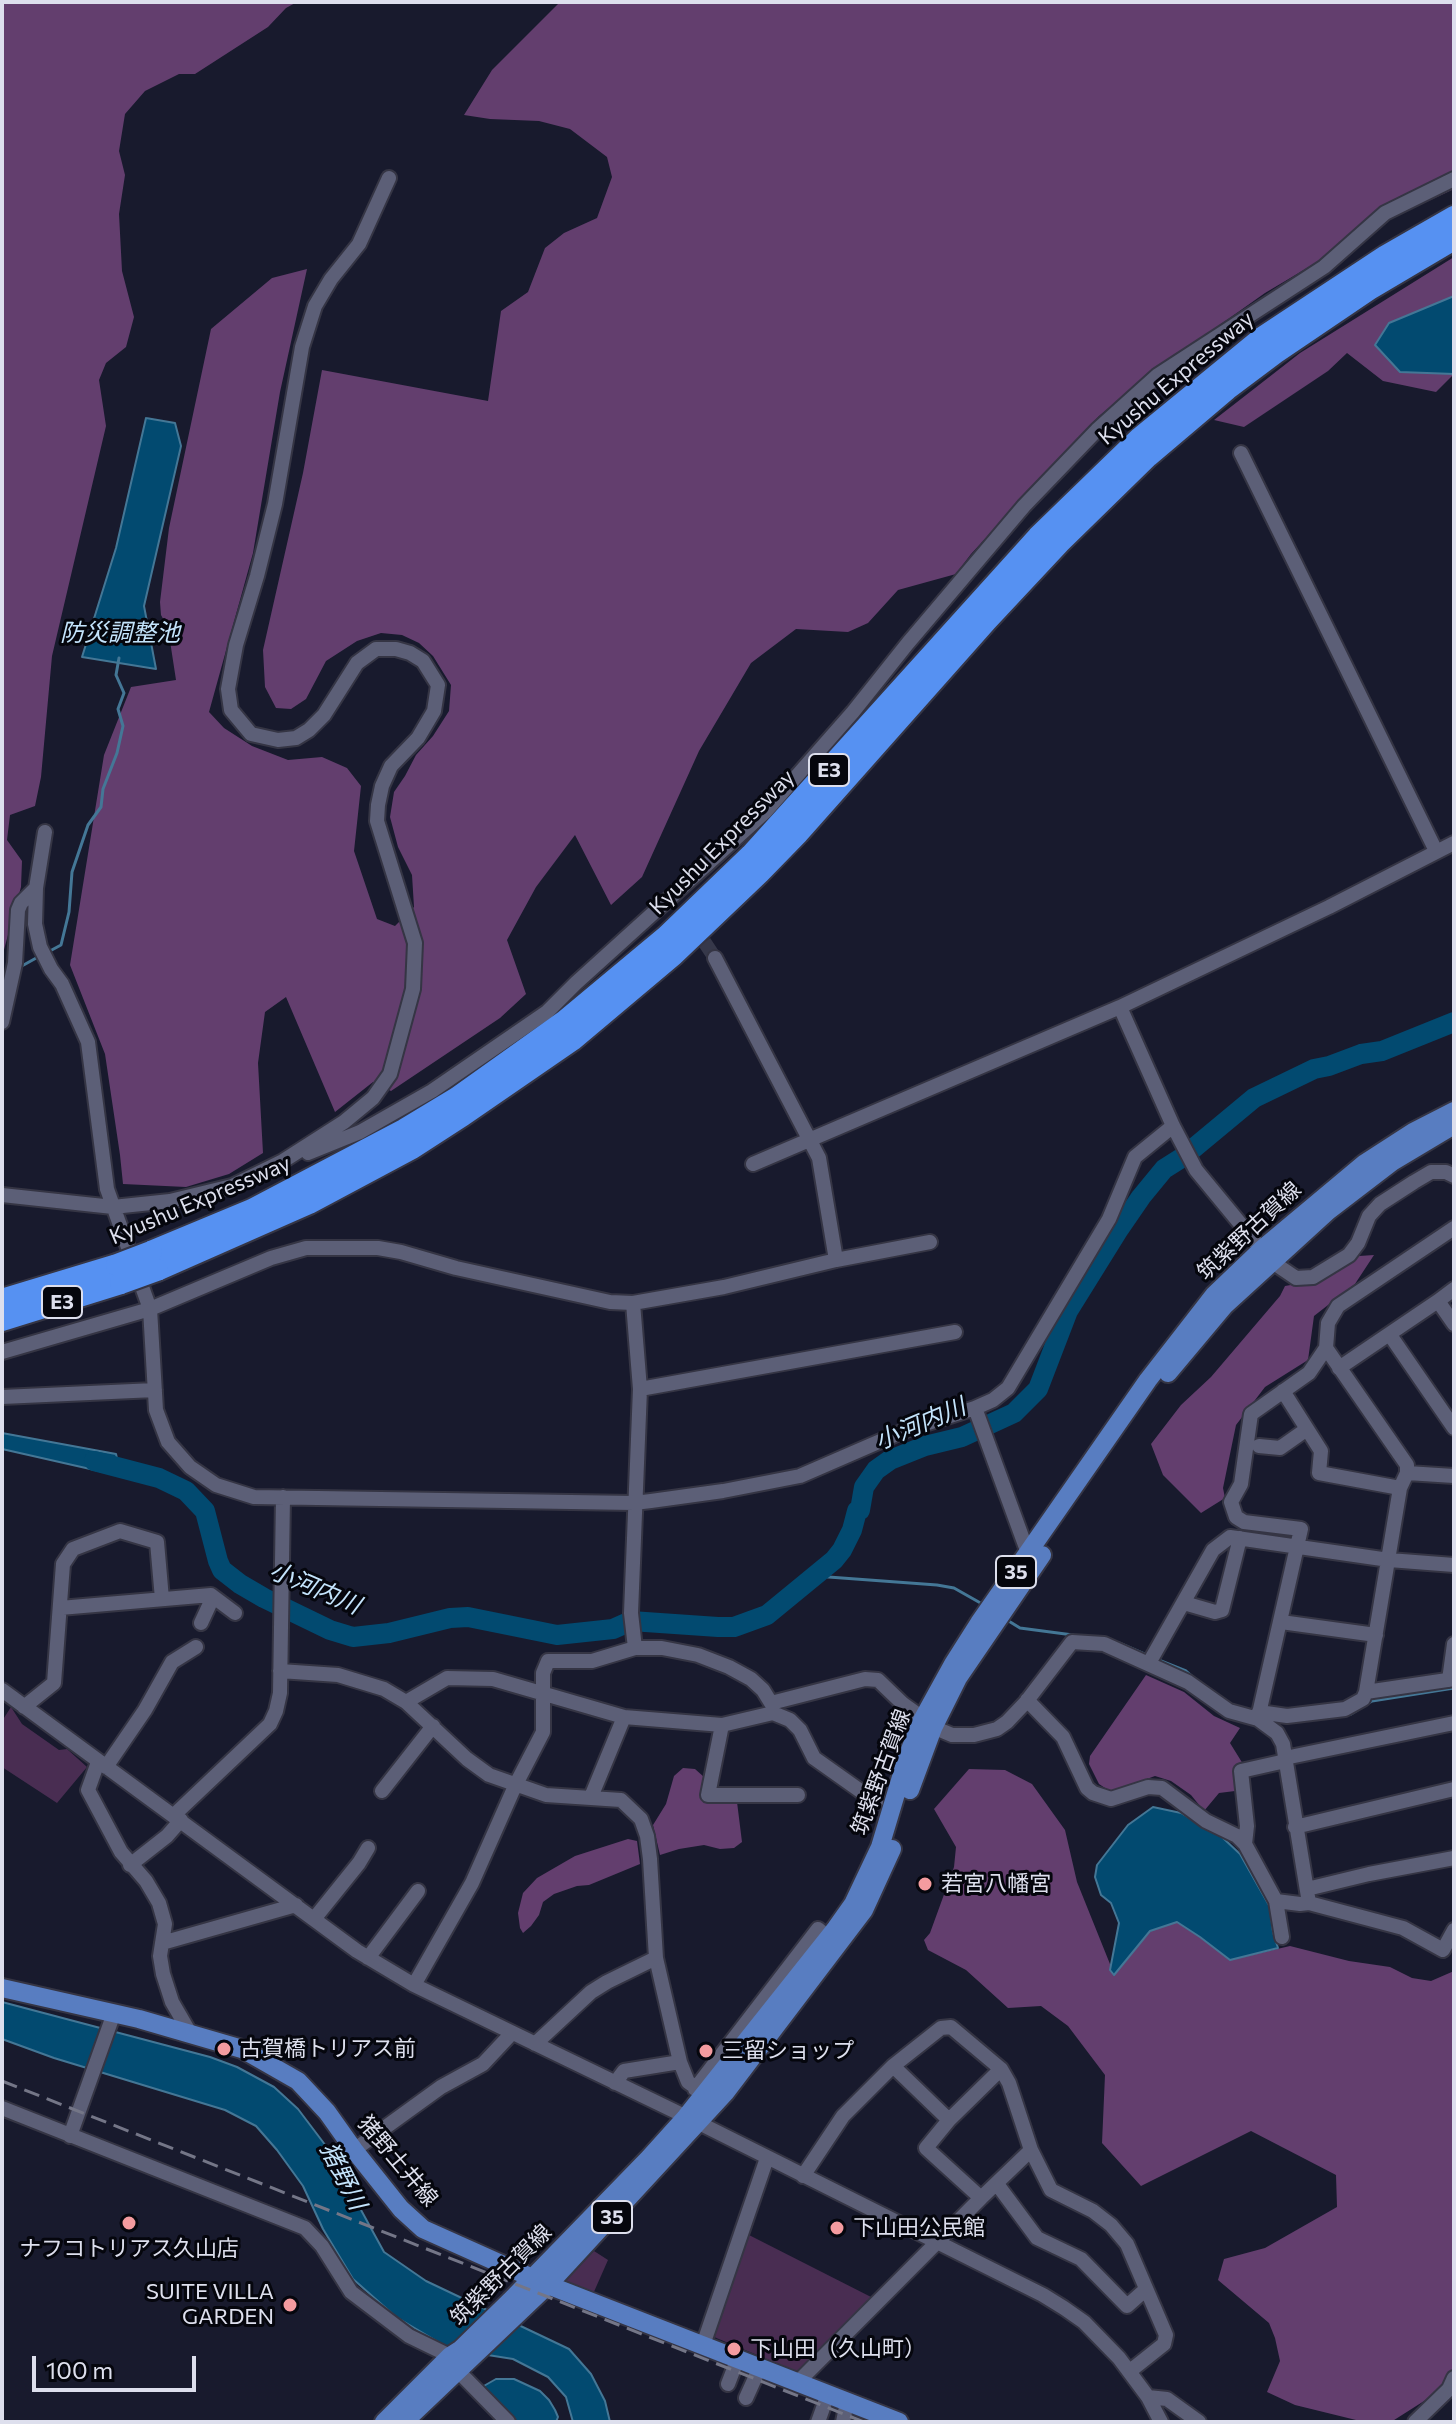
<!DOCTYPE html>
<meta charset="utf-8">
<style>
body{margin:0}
#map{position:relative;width:1456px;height:2424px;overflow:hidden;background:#181a2d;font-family:Commissioner,sans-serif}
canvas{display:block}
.frame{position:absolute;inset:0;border:4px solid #dddfed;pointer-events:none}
.scale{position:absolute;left:32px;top:2356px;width:164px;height:36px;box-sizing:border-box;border:4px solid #dddfed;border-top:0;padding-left:10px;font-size:24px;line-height:28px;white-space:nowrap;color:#dddfed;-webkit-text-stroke:6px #05060d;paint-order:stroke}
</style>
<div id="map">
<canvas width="1456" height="2424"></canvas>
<div class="frame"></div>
<div class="scale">100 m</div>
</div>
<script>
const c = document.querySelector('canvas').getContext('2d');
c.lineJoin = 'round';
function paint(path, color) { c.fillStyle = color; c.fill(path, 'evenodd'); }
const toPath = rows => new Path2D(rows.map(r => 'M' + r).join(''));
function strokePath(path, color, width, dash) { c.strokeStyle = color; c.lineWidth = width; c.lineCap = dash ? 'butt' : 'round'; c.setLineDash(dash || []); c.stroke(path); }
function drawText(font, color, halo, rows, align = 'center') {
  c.font = font + ' Commissioner,"Noto Sans JP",sans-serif'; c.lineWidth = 6; c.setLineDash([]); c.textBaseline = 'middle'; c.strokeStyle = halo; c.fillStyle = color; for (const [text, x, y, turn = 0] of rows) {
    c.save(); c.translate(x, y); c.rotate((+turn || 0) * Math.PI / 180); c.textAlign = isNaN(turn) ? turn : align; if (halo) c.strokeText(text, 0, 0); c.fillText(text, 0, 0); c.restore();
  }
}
paint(toPath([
 [11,1707,22,1724,59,1750,67,1749,87,1767,57,1803,2,1767,2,1721],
 [747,2234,875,2299,800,2373,714,2337],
 [594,2251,608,2260,593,2294,564,2282]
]), '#492d52');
paint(toPath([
 [2,2,297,2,286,8,268,27,195,74,179,74,145,91,125,114,119,151,125,175,119,214,122,271,134,317,126,347,106,363,99,380,106,426,52,656,41,777,35,806,10,815,7,840,22,861,21,887,2,957],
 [560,2,1454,2,1454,189,1388,220,1265,293,1156,370,1099,416,971,554,956,574,898,590,868,623,848,632,796,629,751,663,699,751,642,877,611,905,575,835,536,887,507,940,526,994,500,1018,391,1091,373,1082,335,1112,286,997,265,1012,258,1063,263,1153,229,1174,186,1187,123,1184,120,1155,105,1054,70,965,104,755,131,687,176,680,168,628,161,615,160,602,169,528,211,329,272,278,307,269,280,392,253,553,209,712,224,728,252,746,288,760,322,757,347,768,361,786,354,851,377,919,395,926,414,907,412,875,398,847,390,817,394,792,405,776,416,755,433,736,449,711,451,685,433,656,419,643,402,635,381,633,357,641,326,661,306,699,291,709,276,708,265,687,263,650,303,473,322,370,488,401,501,311,528,292,545,248,564,233,597,218,612,177,607,157,570,129,539,121,490,119,464,115,492,70],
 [1454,257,1454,296,1389,323,1400,372,1454,374,1436,392,1383,381,1347,353,1328,371,1244,427,1214,420,1300,353],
 [1374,1255,1355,1284,1314,1316,1308,1360,1265,1387,1236,1425,1223,1488,1225,1498,1201,1513,1163,1475,1151,1444,1181,1405,1211,1377,1280,1296,1285,1286,1313,1281,1359,1256],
 [1146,1675,1184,1692,1214,1716,1240,1728,1230,1743,1243,1764,1243,1790,1219,1793,1204,1811,1191,1795,1171,1781,1155,1776,1111,1792,1099,1784,1089,1764,1090,1756],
 [683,1768,695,1769,704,1777,704,1801,737,1802,742,1842,734,1848,720,1849,704,1845,679,1849,660,1855,653,1825,666,1804,674,1776],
 [969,1769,1005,1770,1032,1784,1065,1830,1077,1882,1114,1974,1151,1931,1177,1922,1200,1937,1230,1960,1290,1946,1349,1961,1390,1967,1412,1978,1431,1981,1454,1971,1454,2382,1391,2422,1356,2420,1295,2405,1267,2392,1280,2361,1275,2338,1269,2323,1218,2280,1224,2259,1265,2248,1337,2207,1336,2175,1251,2131,1141,2186,1102,2143,1105,2075,1068,2026,1041,2006,1008,2008,966,1970,928,1950,924,1940,930,1933,954,1867,956,1847,934,1809],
 [628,1839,637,1841,640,1864,589,1885,577,1886,554,1894,543,1902,539,1915,531,1926,523,1933,520,1928,518,1913,523,1893,537,1878,575,1856]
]), '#633e6e');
const water = toPath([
 [1454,296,1454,374,1400,372,1375,345,1389,323,1454,296],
 [146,418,175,423,181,446,144,606,156,669,82,657,116,548,146,418],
 [2,1433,116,1454,121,1476,2,1449,2,1433],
 [1153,1807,1181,1813,1222,1837,1240,1854,1270,1907,1273,1932,1278,1948,1230,1960,1200,1937,1177,1922,1150,1931,1114,1975,1110,1970,1119,1923,1111,1903,1101,1895,1095,1877,1097,1865,1128,1825,1153,1807],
 [2,2002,210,2057,237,2067,274,2087,298,2109,326,2146,384,2252,426,2281,569,2349,591,2374,605,2401,610,2422,573,2422,566,2397,548,2377,513,2359,450,2349,396,2317,353,2279,323,2229,303,2186,277,2150,256,2126,225,2110,54,2058,2,2039,2,2002],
 [496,2379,514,2379,540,2391,549,2400,555,2410,558,2417,556,2422,516,2422,482,2387,496,2379]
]);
paint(water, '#024a70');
strokePath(water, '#447796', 2);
strokePath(toPath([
 [48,952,61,945,69,912,72,872,88,825,101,807,103,789,117,753,123,726,118,709,124,693,116,675,119,658],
 [20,967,38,957],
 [815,1576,937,1585,954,1588,984,1605],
 [1007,1620,1020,1628,1073,1635],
 [1119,1643,1149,1656],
 [1156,1659,1186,1671,1195,1679],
 [1347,1715,1351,1714,1372,1701,1454,1688]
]), '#447796', 3);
strokePath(toPath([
 [94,1461,159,1478,186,1491,205,1511,218,1561,222,1570,240,1584,264,1598,330,1630,353,1637,389,1633,450,1618,468,1617,557,1635,613,1629,631,1621,718,1627,734,1627,767,1615,834,1560,842,1550,852,1530,857,1511,860,1510,864,1487,876,1470,890,1460,925,1446,962,1437,1014,1413,1038,1389,1068,1311,1119,1229,1141,1197,1164,1169,1183,1157,1254,1098,1314,1069,1329,1066,1361,1054,1382,1051,1454,1022]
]), '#024a70', 20);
strokePath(toPath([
 [681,907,715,958]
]), '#36384a', 14, [14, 7]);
const minor = toPath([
 [1241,453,1436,851],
 [45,832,36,888,35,924,40,947,51,969,62,984,88,1042,107,1189,150,1309,156,1410,168,1442,190,1467,216,1485,254,1497,634,1503,651,1501,723,1491,800,1476,906,1430,975,1408,993,1400,1008,1388,1109,1219,1135,1157,1173,1126],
 [715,958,819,1158,836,1260],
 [1120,1007,1173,1126,1196,1170,1271,1261,1296,1278,1313,1277,1349,1255,1358,1243,1369,1216,1380,1204,1414,1182,1431,1172,1446,1172,1454,1176],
 [2,1022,15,963,18,910,21,903,36,888],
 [308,1153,360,1132,432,1091,547,1012,576,983,766,811,853,712,908,643,1024,506,1097,430,1158,375,1324,267,1385,213,1454,179],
 [753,1164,1120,1007,1329,907,1454,843],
 [2,1195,113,1207,170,1201,232,1186,283,1161,344,1122,373,1098,390,1074,413,989,415,943,377,821,378,805,382,786,391,766,418,738,434,711,438,685,423,661,410,653,396,649,376,649,357,663,324,715,309,730,296,738,278,740,251,734,231,710,228,689,236,645,257,576,275,504,302,347,315,306,331,279,359,244,389,178],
 [1438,1301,1454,1289],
 [633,1303,640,1389,631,1613,635,1648],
 [1390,1335,1454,1428],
 [2,1352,150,1309,271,1258,306,1248,378,1248,401,1252,456,1268,610,1302,633,1303,724,1287,836,1260,930,1242],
 [1339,1368,1438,1301,1454,1324],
 [640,1389,955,1332],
 [1283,1391,1321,1451,1319,1473,1400,1488],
 [2,1397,155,1390],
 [975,1408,1025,1545,1031,1550],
 [1259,1446,1280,1448,1307,1429],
 [1407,1473,1454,1476],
 [1184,1603,1215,1612,1222,1610,1240,1538],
 [60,1608,211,1595,235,1613],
 [1281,1622,1376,1635],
 [201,1623,213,1597],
 [1149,1663,1213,1550,1230,1537,1389,1560,1454,1565],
 [280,1671,338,1675,384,1689,406,1702,467,1759,489,1775,546,1795,621,1800,641,1819,647,1836,650,1859,656,1958,680,2062,688,2082,704,2093],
 [1449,1680,1454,1644],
 [2,1690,357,1951,414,1985,699,2123,1043,2295,1064,2308,1084,2322,1119,2358,1148,2397,1161,2422],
 [1366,1692,1454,1679],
 [1027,1700,1063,1737,1087,1788,1093,1793,1111,1799,1148,1787,1162,1788,1206,1821,1237,1836,1245,1844,1276,1901,1300,1904,1309,1903],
 [406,1702,447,1678,493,1679,624,1717,722,1725,773,1713,790,1720,800,1730,814,1758,876,1802],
 [24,1707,54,1683,63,1564,73,1549,120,1531,157,1542,162,1599],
 [1259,1712,1287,1716,1345,1709,1363,1699,1366,1692,1400,1488,1407,1473,1407,1465,1326,1348,1328,1323,1338,1306,1454,1228],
 [1258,1718,1301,1529,1244,1522,1236,1517,1231,1502,1241,1484,1251,1414,1309,1373,1326,1348],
 [722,1725,708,1795,798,1795],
 [98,1762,88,1790,121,1852,146,1881,159,1903,165,1924,160,1956,163,1974,172,2002,190,2033],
 [106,1767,145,1710,172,1662,196,1647],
 [382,1791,433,1726],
 [591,1797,624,1717],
 [174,1815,270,1724,276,1711,280,1693,283,1497],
 [1295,1827,1454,1789],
 [1245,1844,1247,1826,1241,1771,1281,1762,1285,1758,1454,1723],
 [130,1865,167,1836,181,1820],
 [1307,1889,1369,1874,1454,1858],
 [1276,1901,1282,1937],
 [314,1919,359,1863,368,1848],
 [162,1943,296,1905],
 [368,1958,418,1891],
 [414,1985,472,1883,515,1786,543,1732,543,1673,548,1661,592,1661,635,1648,662,1648,698,1655,729,1667,751,1679,763,1690,771,1703,865,1679,878,1680,903,1704,917,1714,921,1722,952,1735,974,1735,997,1729,1007,1722,1026,1702,1072,1642,1104,1644,1188,1682,1229,1711,1258,1719,1277,1733,1283,1744,1309,1903,1403,1928,1443,1950,1454,1930],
 [535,2044,591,1992,607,1982,656,1958],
 [893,2066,949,2120],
 [615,2083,624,2071,680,2062],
 [695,2089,818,1929,829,1938],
 [2,2108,305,2228,322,2246,351,2292,409,2336,450,2356],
 [70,2136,114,2013],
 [354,2150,441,2087,483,2064,512,2033],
 [803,2176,843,2116,893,2066,941,2028,951,2027,1001,2069,1009,2083,1031,2150,1051,2190,1093,2211,1111,2225,1127,2244,1166,2335,1164,2344,1130,2371],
 [997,2184,1037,2238,1081,2259,1127,2306,1145,2290],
 [981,2198,926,2148,949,2120,1001,2069],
 [703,2345,767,2158],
 [457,2370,508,2422],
 [798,2382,981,2198,1031,2150],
 [728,2384,738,2358],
 [1148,2397,1167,2399,1199,2422],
 [746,2398,760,2367],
 [818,2422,828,2394],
 [843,2422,847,2402],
 [1415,2422,1449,2389,1454,2378]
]);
const major = toPath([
 [1168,1373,1225,1305,1328,1211,1392,1162,1454,1125],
 [910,1790,933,1728,958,1678,1042,1555],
 [2,1988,139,2019,242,2049,298,2081,327,2112,354,2150,401,2209,423,2229,548,2285,899,2422],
 [384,2422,450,2356,461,2349,510,2301,649,2158,685,2118,836,1928,853,1904,880,1847,907,1757,921,1722,953,1664,979,1623,1148,1380,1214,1295,1261,1250,1365,1163,1413,1132,1454,1111],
 [404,2422,548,2285,725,2093,864,1910,892,1849]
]);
const highway = toPath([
 [151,1252,252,1210,404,1130,457,1098,565,1021,667,936,751,855,1038,537,1140,438,1262,338,1386,256,1454,217],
 [157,1270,309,1203,412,1148,463,1115,572,1040,673,955,759,873,798,833,987,620,1059,543,1148,456,1227,389,1275,353,1371,288,1454,239],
 [2,1300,117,1265],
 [2,1320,121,1283]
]);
strokePath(minor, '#353544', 18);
strokePath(major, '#353544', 22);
strokePath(highway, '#353544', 26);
strokePath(minor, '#5c5f77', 14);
strokePath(major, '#587dc1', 18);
strokePath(highway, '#5691f2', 22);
strokePath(toPath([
 [2,2081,864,2422]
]), '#747687', 3, [16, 8]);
const highwayBridge = toPath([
 [117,1265,151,1252],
 [121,1283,157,1270]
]);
strokePath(highwayBridge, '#353544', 26, []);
strokePath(highwayBridge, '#5691f2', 22);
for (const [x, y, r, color] of [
 [925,1884,8,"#f49b9f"],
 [224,2049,8,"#f49b9f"],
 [706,2051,8,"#f49b9f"],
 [129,2223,8,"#f49b9f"],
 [837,2228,8,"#f49b9f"],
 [290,2305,8,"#f49b9f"],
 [734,2349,8,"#f49b9f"]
]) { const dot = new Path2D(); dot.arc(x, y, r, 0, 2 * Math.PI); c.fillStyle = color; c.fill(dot); strokePath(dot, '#05060d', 3); }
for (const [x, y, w] of [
 [829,770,40],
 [62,1302,40],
 [1016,1572,40],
 [612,2217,40]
]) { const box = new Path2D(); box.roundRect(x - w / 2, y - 16, w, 32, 6); c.fillStyle = '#05060d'; c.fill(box); strokePath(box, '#dddfed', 2); }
drawText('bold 20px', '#dddfed', null, [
 ["E3",829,770],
 ["E3",62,1302],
 ["35",1016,1572],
 ["35",612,2217]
]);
drawText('22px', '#dddfed', '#05060d', [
 ["Kyushu Expressway",1176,378,-40],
 ["Kyushu Expressway",722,842,-45],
 ["Kyushu Expressway",200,1200,-23],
 ["筑紫野古賀線",1249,1231,-43],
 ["筑紫野古賀線",881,1772,-70],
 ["猪野土井線",398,2161,50],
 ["筑紫野古賀線",501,2275,-45]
]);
drawText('22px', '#dddfed', '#05060d', [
 ["若宮八幡宮",941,1884],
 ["古賀橋トリアス前",240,2049],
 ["三留ショップ",722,2051],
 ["下山田公民館",853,2228],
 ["ナフコトリアス久山店",129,2249,"center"],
 ["SUITE VILLA",274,2292,"right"],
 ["GARDEN",274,2317,"right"],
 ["下山田（久山町）",750,2349]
], 'left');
drawText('italic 24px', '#c4e4fc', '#05060d', [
 ["防災調整池",120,633],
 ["小河内川",920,1424,-23],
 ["小河内川",315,1588,23],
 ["猪野川",343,2176,63]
]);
</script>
